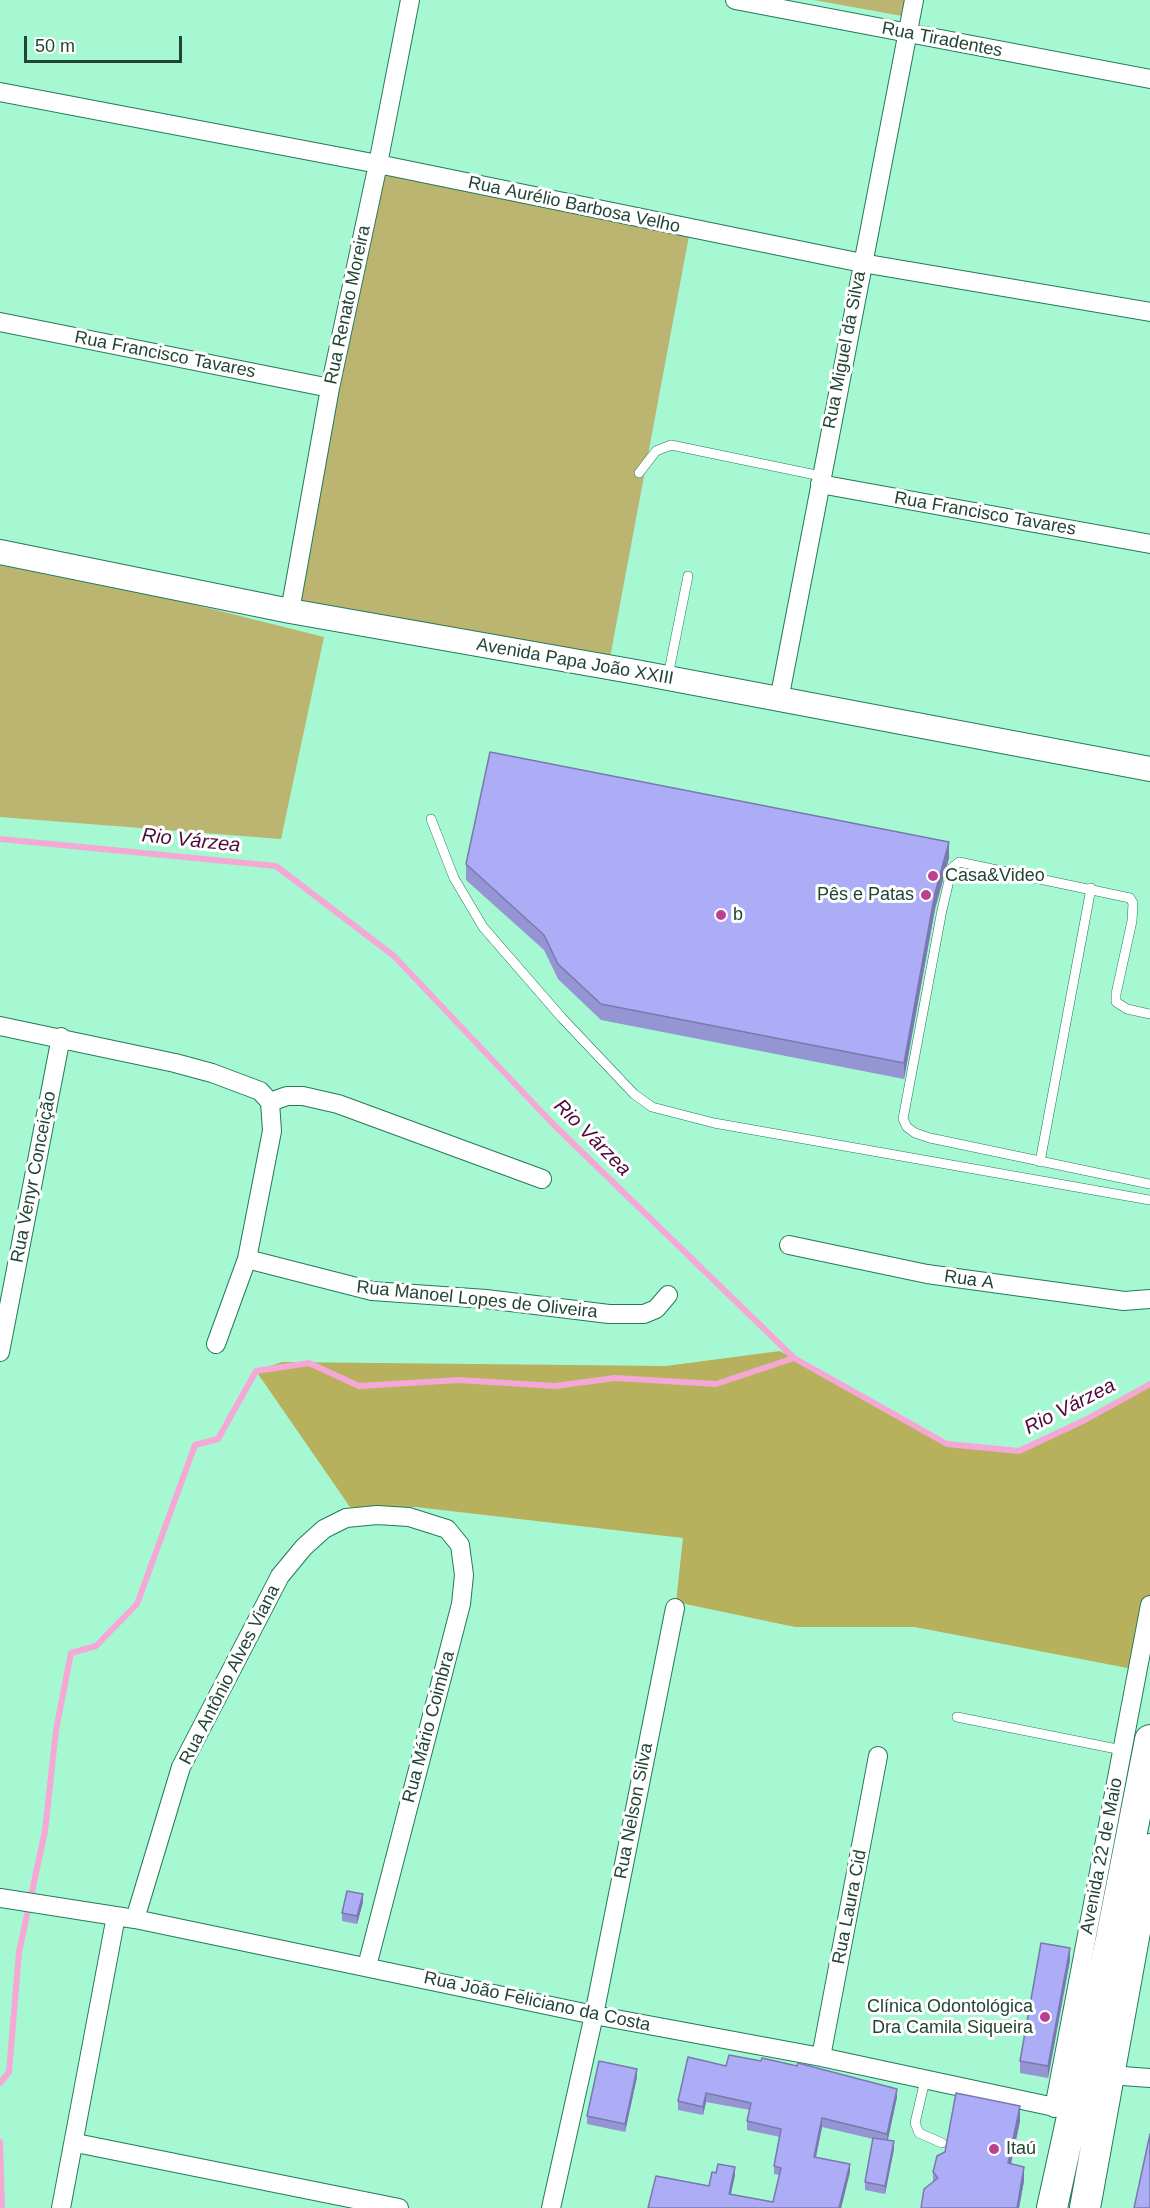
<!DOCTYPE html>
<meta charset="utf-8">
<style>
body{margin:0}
#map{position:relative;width:1150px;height:2208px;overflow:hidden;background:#a5f8d2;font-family:Arial,sans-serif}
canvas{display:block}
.scale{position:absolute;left:24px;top:36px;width:158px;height:27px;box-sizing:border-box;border:3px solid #224435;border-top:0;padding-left:8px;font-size:18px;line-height:21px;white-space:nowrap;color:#224435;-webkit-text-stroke:4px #fff;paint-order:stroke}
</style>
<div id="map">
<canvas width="1150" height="2208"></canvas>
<div class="scale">50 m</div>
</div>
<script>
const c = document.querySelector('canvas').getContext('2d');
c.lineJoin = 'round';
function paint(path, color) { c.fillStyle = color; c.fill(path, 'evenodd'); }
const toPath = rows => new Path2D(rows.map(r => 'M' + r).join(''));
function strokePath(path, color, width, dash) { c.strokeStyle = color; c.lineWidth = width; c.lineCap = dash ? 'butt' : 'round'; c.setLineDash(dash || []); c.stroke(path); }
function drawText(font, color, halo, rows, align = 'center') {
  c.font = font + ' Arial,sans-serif'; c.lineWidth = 6; c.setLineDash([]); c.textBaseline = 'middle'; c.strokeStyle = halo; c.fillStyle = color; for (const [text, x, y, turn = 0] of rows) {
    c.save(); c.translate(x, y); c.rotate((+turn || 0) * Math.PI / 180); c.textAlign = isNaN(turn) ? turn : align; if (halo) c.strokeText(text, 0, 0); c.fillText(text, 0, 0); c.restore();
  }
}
paint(toPath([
 [814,0,916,0,913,18],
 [376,162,692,220,609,663,290,611],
 [0,556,324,637,281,839,0,817]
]), '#bbb571');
paint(toPath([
 [780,1351,947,1444,1019,1451,1085,1420,1150,1384,1150,1635,1143,1671,915,1627,795,1627,676,1602,683,1538,416,1507,350,1507,256,1371,282,1362,666,1366]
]), '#b7b05c');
strokePath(toPath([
 [0,839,276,866,394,956,552,1123,794,1358,947,1444,1019,1451,1085,1420,1150,1384],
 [0,2083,9,2072,19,1952,45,1831,56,1730,71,1653,96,1646,137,1604,195,1445,218,1439,256,1371,309,1363,359,1386,459,1380,555,1386,615,1378,716,1384,794,1358],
 [0,2142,2,2208]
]), '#f5a8d5', 6);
const service = toPath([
 [639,473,656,451,671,445,821,476],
 [668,676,688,576],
 [431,819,454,878,483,927,562,1018,634,1094,652,1107,714,1123,1150,1200],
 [1150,1014,1127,1009,1116,1002,1116,994,1132,921,1133,903,1130,898,959,862,952,868,942,910,903,1119,907,1127,915,1133,930,1138,1150,1184],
 [1040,1162,1091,888],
 [957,1717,1122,1750],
 [925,2080,915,2123,919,2133,942,2143]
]);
const minor = toPath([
 [735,0,1150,79],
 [0,92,378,164,862,263,1150,312],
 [0,322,330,388],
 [820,484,1150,544],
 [290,611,330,388,378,164,410,0],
 [779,700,914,0],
 [0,1026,175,1063,212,1073,260,1091,270,1102,272,1131,247,1259,216,1344],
 [270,1102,287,1096,303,1096,338,1104,542,1179],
 [789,1245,927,1274,1124,1301,1150,1299],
 [247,1259,372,1291,486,1299,609,1314,644,1314,656,1309,668,1295],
 [0,1352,61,1037],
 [0,1898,135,1919,594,2015,821,2057,1073,2111],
 [135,1919,181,1767,280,1576,304,1547,324,1529,346,1518,377,1515,409,1517,447,1529,460,1545,464,1575,461,1604,367,1966],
 [821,2057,878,1756],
 [1109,2075,1150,2078],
 [1054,2108,1150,1605],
 [76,2143,399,2208],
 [61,2208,116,1916],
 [551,2208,594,2015,675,1608]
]);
const tertiary = toPath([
 [0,552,290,611,636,672,1150,769]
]);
const primary = toPath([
 [1052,2208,1111,1939,1150,1740],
 [1085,2208,1150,1849]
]);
strokePath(service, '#237a59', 10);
strokePath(minor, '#237a59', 20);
strokePath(tertiary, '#237a59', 26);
strokePath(primary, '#237a59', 32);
strokePath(service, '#fff', 9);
strokePath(minor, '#fff', 18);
strokePath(tertiary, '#fff', 24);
strokePath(primary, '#fff', 30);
paint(toPath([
 [949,858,935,909,904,1079,601,1020,558,979,544,950,466,880,466,864],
 [363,1902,357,1924,342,1921,342,1913],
 [1070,1960,1048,2078,1020,2073,1020,2061],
 [726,2066,897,2097,888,2140,894,2149,885,2194,865,2190,865,2182,873,2139,822,2127,816,2158,850,2172,841,2208,648,2208,709,2186,735,2175,731,2194,773,2202,779,2175,774,2174,774,2166,780,2137,747,2130,747,2121,750,2110,706,2102,703,2115,678,2110,678,2101],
 [637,2077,625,2132,587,2124,587,2116],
 [1020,2121,1011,2164,1024,2181,1019,2208,921,2208,933,2182,933,2172]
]), '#9595d4');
paint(toPath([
 [949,842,949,858,935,909,904,1079,904,1063,935,893],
 [363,1894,363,1902,357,1924,357,1916],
 [1070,1948,1070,1960,1048,2078,1048,2066],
 [637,2069,637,2077,625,2132,625,2124],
 [897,2089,897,2097,887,2143,887,2134],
 [706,2093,706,2102,703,2115,703,2107],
 [1020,2106,1020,2121,1008,2178,1008,2163],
 [822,2118,822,2127,814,2165,814,2157],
 [894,2141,894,2149,885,2194,885,2186],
 [850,2164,850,2172,841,2208,839,2208],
 [735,2167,735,2175,729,2202,729,2194],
 [1024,2167,1024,2181,1019,2208,1017,2208]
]), '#7979ad');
const building = toPath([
 [490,752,949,842,935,893,904,1063,601,1004,558,964,544,935,466,864,490,752],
 [347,1891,363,1894,357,1916,342,1913,347,1891],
 [1041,1943,1070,1948,1048,2066,1020,2061,1041,1943],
 [729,2055,761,2061,762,2058,797,2066,798,2063,897,2089,887,2134,822,2118,814,2157,850,2164,839,2208,648,2208,656,2176,709,2186,712,2172,716,2173,718,2164,735,2167,729,2194,773,2202,781,2168,774,2166,781,2129,747,2121,751,2103,706,2093,703,2107,678,2101,688,2057,726,2066,729,2055],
 [599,2061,637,2069,625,2124,587,2116,599,2061],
 [956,2093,1020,2106,1008,2163,1024,2167,1017,2208,921,2208,924,2189,938,2178,933,2172,937,2156,945,2152,956,2093],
 [1150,2134,1150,2208,1134,2208,1150,2134],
 [873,2138,894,2141,885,2186,865,2182,873,2138]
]);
paint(building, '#adadf7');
strokePath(building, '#7979ad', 1.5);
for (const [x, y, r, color] of [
 [933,876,6,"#bb4091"],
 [926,895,6,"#bb4091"],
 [721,915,6,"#bb4091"],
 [1045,2017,6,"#bb4091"],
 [994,2149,6,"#bb4091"]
]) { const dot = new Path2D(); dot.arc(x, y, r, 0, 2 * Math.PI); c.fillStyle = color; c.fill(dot); strokePath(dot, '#fff', 2); }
drawText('18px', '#224435', '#fff', [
 ["Rua Tiradentes",942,40,11],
 ["Rua Aurélio Barbosa Velho",574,205,12],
 ["Rua Renato Moreira",348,305,-78],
 ["Rua Miguel da Silva",845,350,-79],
 ["Rua Francisco Tavares",165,355,11],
 ["Rua Francisco Tavares",985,514,10],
 ["Avenida Papa João XXIII",575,662,10],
 ["Rua Venyr Conceição",34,1177,-79],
 ["Rua A",969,1280,8],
 ["Rua Manoel Lopes de Oliveira",477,1300,6],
 ["Rua Antônio Alves Viana",230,1675,-63],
 ["Rua Mário Coimbra",429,1727,-75],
 ["Rua Nelson Silva",634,1811,-79],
 ["Avenida 22 de Maio",1102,1856,-79],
 ["Rua Laura Cid",850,1907,-79],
 ["Rua João Feliciano da Costa",537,2002,12]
]);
drawText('18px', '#224435', '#fff', [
 ["Casa&Video",945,876],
 ["Pês e Patas",914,895,"right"],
 ["b",733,915],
 ["Clínica Odontológica",1033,2007,"right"],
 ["Dra Camila Siqueira",1033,2028,"right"],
 ["Itaú",1006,2149]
], 'left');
drawText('italic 20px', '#4e0b39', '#fff', [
 ["Rio Várzea",191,841,6],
 ["Rio Várzea",592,1138,45],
 ["Rio Várzea",1070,1407,-27]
]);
</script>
